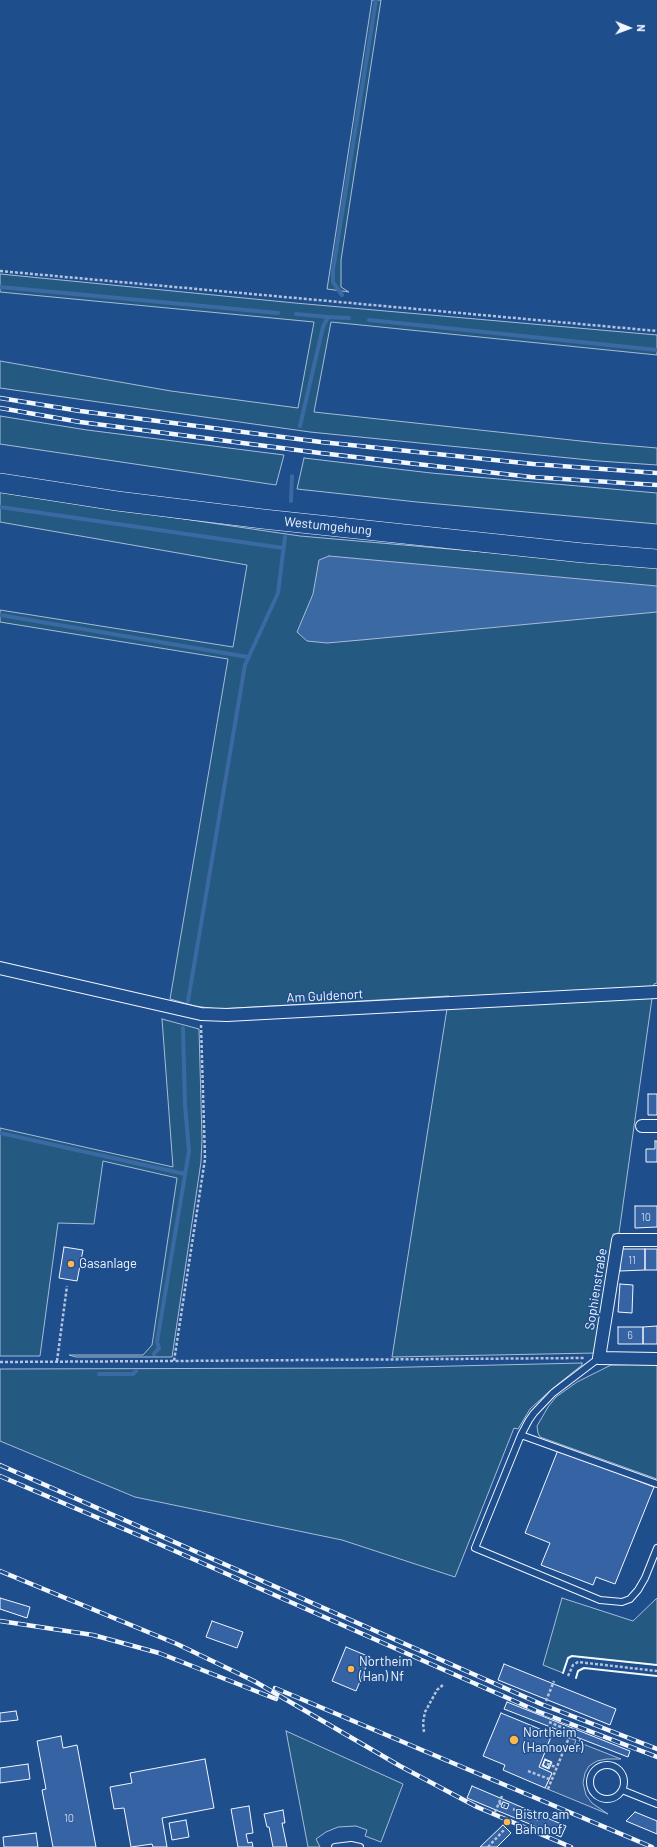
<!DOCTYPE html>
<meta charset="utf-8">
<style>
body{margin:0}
#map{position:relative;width:657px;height:1847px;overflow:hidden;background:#1f4e8c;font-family:Barlow,sans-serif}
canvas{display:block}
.north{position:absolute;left:609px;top:8px;width:40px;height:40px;-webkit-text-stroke:3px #1f4e8c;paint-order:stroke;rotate:91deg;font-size:11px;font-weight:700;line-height:16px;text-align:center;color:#f2f6ff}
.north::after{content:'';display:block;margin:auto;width:14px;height:18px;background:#f2f6ff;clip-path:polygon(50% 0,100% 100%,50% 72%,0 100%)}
</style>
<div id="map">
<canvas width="657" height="1847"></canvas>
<div class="north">N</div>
</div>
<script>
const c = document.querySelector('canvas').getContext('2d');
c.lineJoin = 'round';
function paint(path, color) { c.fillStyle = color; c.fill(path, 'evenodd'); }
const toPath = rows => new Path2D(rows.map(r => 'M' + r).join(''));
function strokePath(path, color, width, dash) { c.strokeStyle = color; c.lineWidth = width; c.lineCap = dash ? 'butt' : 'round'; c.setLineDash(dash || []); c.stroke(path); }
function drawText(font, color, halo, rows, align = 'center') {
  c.font = font + ' Barlow,sans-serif'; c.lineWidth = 3; c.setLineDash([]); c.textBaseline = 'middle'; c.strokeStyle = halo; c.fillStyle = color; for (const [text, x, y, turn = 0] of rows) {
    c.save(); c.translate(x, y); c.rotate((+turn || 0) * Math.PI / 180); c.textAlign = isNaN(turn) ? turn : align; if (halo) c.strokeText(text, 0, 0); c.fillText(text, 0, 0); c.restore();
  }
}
const green = toPath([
 [372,0,381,0,341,260,341,287,349,292,327,289,372,0],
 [0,274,295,303,657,335,657,355,331,322,314,412,599,443,657,448,657,465,599,461,310,432,0,388,0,361,171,391,298,408,314,322,0,292,0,274],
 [0,416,87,430,284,455,276,485,0,444,0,416],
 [304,458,431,473,657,493,657,524,417,502,297,489,304,458],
 [0,492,300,536,657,567,657,983,654,984,619,1233,613,1234,596,1353,392,1357,449,996,217,1009,195,1006,170,999,228,659,0,622,0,610,233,647,247,565,0,522,0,492],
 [162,1019,199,1029,202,1139,201,1162,172,1357,76,1357,69,1355,143,1355,152,1345,177,1178,103,1161,94,1224,58,1223,40,1356,0,1356,0,1128,173,1167,162,1019],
 [582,1363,582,1365,552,1389,530,1409,518,1429,514,1428,455,1577,342,1540,135,1497,0,1441,0,1369,369,1368,582,1363],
 [657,1364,657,1479,540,1437,538,1433,537,1426,548,1407,556,1397,577,1382,611,1365,657,1364],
 [562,1598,633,1621,657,1598,657,1665,572,1656,568,1659,563,1673,543,1665,562,1598],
 [286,1731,403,1784,381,1842,365,1836,367,1830,356,1826,338,1827,326,1832,316,1839,320,1847,308,1847,286,1731]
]);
paint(green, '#245a82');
strokePath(green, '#a8bbd7', 1);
const parking = toPath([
 [552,1734,576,1740,574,1746,580,1749,583,1744,621,1759,607,1759,597,1761,589,1766,585,1773,583,1783,586,1795,592,1803,608,1814,545,1788,552,1773,539,1767,552,1734]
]);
paint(parking, '#305b95');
strokePath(parking, '#a8bbd7', 1);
const water = toPath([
 [329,556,657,586,657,612,361,640,327,643,307,641,297,632,313,594,319,560,329,556]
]);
paint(water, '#3b69a3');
strokePath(water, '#a8bbd7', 1);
strokePath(toPath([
 [0,287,278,313],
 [342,295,333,282,333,270,376,0],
 [296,314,328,317],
 [369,320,657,350],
 [300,426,323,327,328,317,349,318],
 [291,501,292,476],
 [0,507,283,548],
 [0,615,248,657],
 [188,1001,245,665,278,593,285,537],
 [0,1133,185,1174],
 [154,1354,159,1348,157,1342,189,1151,185,1105,183,1028],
 [99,1374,133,1374,136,1371]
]), '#3b69a3', 4);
const building = toPath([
 [648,1094,657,1094,657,1115,648,1115,648,1094],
 [655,1141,657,1141,657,1162,646,1162,646,1149,655,1149,655,1141],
 [635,1206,657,1206,657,1227,635,1228,635,1206],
 [64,1247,83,1250,77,1281,59,1278,64,1247],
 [620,1249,645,1249,645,1270,620,1271,620,1249],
 [645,1249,657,1249,657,1270,645,1270,645,1249],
 [620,1284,633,1285,632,1313,618,1312,620,1284],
 [657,1326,657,1344,643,1344,643,1327,657,1326],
 [618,1327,643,1327,643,1344,618,1344,618,1327],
 [558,1450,654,1487,615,1584,596,1577,593,1585,541,1565,550,1543,525,1533,558,1450],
 [0,1598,30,1607,27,1618,0,1609,0,1598],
 [212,1621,243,1632,237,1648,206,1637,212,1621],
 [346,1647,370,1657,356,1691,332,1681,346,1647],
 [504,1664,616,1709,610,1725,498,1680,504,1664],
 [507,1702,630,1751,628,1757,504,1709,507,1702],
 [16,1711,18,1720,0,1722,0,1713,16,1711],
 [501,1713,552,1734,539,1767,552,1773,545,1788,503,1770,505,1765,483,1756,501,1713],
 [61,1736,63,1748,77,1745,96,1847,53,1847,42,1790,46,1789,37,1741,61,1736],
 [205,1759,214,1808,162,1818,167,1847,153,1847,152,1844,131,1847,124,1808,114,1809,110,1787,132,1783,130,1773,205,1759],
 [545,1759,552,1762,549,1769,542,1766,545,1759],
 [545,1760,551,1762,548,1768,543,1765,545,1760],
 [545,1760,551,1762,548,1768,543,1765,545,1760],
 [28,1764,30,1779,0,1783,0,1768,28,1764],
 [472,1786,566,1826,561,1837,467,1798,472,1786],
 [503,1802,509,1804,507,1809,501,1807,503,1802],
 [249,1806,253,1833,246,1834,248,1843,252,1842,253,1847,238,1847,231,1809,249,1806],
 [283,1810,285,1823,282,1823,287,1847,273,1847,269,1827,267,1827,264,1814,283,1810],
 [635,1812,657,1821,657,1834,626,1821,635,1812],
 [186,1820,189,1837,172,1840,169,1823,186,1820],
 [503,1825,511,1833,497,1847,480,1847,503,1825],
 [36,1833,38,1847,4,1847,3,1837,36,1833]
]);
paint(building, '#3563a3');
strokePath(building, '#f2f6ff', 1);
const lane = toPath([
 [599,1358,553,1393,534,1413,529,1420,521,1435,475,1548,600,1600,622,1602,630,1599,638,1590,645,1578,657,1548],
 [521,1435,657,1484],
 '590 1782a17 17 0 1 1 34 0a17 17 0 1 1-34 0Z',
 [622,1790,657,1804],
 [335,1847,351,1845,360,1847]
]);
const street = toPath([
 [0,968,201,1014,227,1015,657,992],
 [642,1126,657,1126],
 [657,1240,618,1240,599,1358,657,1359]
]);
const primary = toPath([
 [0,483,117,501,263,519,583,553,657,559]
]);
strokePath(lane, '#f2f6ff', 8);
strokePath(street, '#f2f6ff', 14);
strokePath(primary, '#f2f6ff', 20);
strokePath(toPath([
 [0,271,657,331],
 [201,1025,205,1159,174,1361,584,1358],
 [57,1361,67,1286],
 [0,1362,174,1361],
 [568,1676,573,1665,578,1662,657,1671],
 [546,1701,554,1681],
 [549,1722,573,1732],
 [424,1732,423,1723,425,1712,437,1690,444,1684],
 [577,1746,581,1739],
 [547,1764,556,1767],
 [528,1771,549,1779],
 [548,1789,570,1735],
 [499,1803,505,1806],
 [513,1809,538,1820],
 [495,1812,502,1796],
 [488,1847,504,1830]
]), '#b3c4dc', 2.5, [3, 2]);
strokePath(lane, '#1f4e8c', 6);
strokePath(street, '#1f4e8c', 12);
strokePath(primary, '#1f4e8c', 19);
const rail = toPath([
 [0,398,80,411,321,442,533,464,657,473],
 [0,408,80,422,320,453,531,477,657,485],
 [0,1465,541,1704,657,1749],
 [0,1476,159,1544,537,1711,657,1757],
 [0,1571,177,1644,254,1681,400,1766,477,1807,571,1847],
 [0,1621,93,1635,159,1653,276,1699],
 [275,1688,652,1847]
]);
strokePath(rail, '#f2f6ff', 4.5);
strokePath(rail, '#1f4e8c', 3, [9]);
strokePath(toPath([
 [563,1673,568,1658,572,1656,657,1665],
 [576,1678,578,1671,584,1668,657,1676]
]), '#f2f6ff', 2);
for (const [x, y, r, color] of [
 [71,1264,4,"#ffb74d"],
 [351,1669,4,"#ffb74d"],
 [514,1740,5,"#ffb74d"],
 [507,1822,4,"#ffb74d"]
]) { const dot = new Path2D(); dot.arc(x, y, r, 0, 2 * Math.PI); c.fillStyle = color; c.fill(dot); strokePath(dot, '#1f4e8c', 1.5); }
drawText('11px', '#c3d1e8', null, [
 ["10",646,1217],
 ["11",632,1260],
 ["6",630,1335],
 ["10",69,1818]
]);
drawText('13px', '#f2f6ff', '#1f4e8c', [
 ["Westumgehung",328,526,6],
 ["Am Guldenort",325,996,-3],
 ["Sophienstraße",596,1289,-81]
]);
drawText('13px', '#f2f6ff', '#1f4e8c', [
 ["Gasanlage",79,1264],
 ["Northeim",359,1662],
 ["(Han) Nf",359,1677],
 ["Northeim",523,1733],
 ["(Hannover)",523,1748],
 ["Bistro am",515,1815],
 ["Bahnhof",515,1830]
], 'left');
</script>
